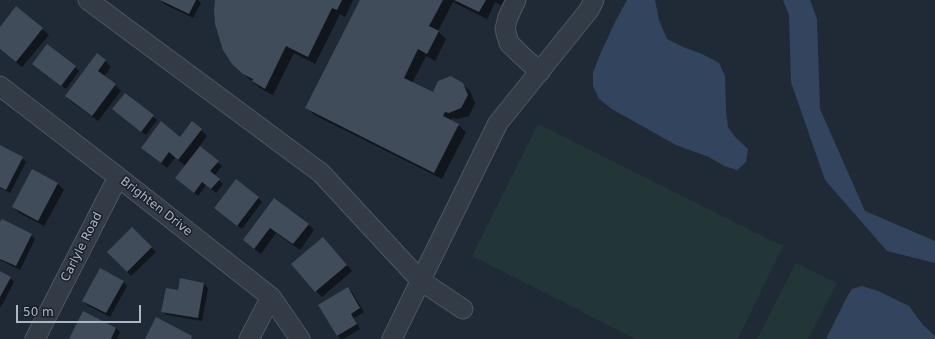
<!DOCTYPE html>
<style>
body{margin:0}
#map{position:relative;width:935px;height:339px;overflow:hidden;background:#202936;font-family:"DejaVu Sans",sans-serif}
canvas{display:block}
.scale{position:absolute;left:16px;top:305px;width:125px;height:18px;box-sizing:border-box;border:2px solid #adb6c4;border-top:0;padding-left:5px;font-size:12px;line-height:14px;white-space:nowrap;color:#adb6c4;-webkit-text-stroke:3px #19202b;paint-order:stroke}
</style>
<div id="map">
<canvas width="935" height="339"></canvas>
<div class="scale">50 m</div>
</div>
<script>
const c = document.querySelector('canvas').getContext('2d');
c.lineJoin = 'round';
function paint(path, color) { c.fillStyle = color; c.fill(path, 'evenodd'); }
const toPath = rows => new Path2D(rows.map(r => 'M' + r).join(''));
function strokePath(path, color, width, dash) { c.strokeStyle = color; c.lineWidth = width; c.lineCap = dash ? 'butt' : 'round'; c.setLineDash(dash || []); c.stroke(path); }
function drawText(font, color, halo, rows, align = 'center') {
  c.font = font + ' "DejaVu Sans",sans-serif'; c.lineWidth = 3; c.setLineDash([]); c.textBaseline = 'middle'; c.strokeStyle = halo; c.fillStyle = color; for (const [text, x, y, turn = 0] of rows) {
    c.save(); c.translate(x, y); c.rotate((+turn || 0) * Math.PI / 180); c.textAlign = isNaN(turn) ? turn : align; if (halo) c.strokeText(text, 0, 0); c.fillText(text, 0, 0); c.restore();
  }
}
paint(toPath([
 [538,124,783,246,738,339,636,339,472,256],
 [796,263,837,283,808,339,757,339]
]), '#223537');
paint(toPath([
 [627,0,655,0,659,20,667,39,683,47,702,54,719,63,725,76,726,111,728,127,735,137,748,149,746,162,737,170,724,166,709,157,676,145,612,109,599,99,593,86,593,73,599,57,615,22],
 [783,0,810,0,817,19,820,109,865,211,935,241,935,263,887,251,825,180,791,82,789,15],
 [862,286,878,291,909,306,923,325,935,336,935,339,826,339,848,295,852,289]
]), '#33455e');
paint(toPath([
 [161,0,198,0,201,3,193,18,164,4],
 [216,0,353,0,345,17,340,14,315,64,294,53,273,95,260,88,241,72],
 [361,0,504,0,501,5,495,2,487,19,453,2,438,31,446,39,435,61,426,56,412,83,433,93,462,84,470,91,475,103,469,116,457,119,452,118,451,121,458,125,466,132,442,179,314,115,307,107],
 [17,8,49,35,22,67,0,49,0,28],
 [105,61,111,67,104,76,115,85,121,91,98,121,72,102,66,96],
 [75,67,79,71,66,89,38,68],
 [125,94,157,120,146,135,118,113],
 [201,130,207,136,199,147,222,166,214,176,223,184,216,193,206,185,198,196,176,178,186,166,175,158,167,168,148,153,180,138],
 [0,146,22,158,26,162,10,193,0,188],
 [32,170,58,184,64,190,44,226,19,213,13,207],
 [258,198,262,202,242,229,215,208],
 [274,199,308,224,314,230,300,250,276,233,261,254,250,246,244,240],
 [0,224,31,235,35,239,20,270,0,260],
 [132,228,156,252,131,276,108,252],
 [329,244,352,271,322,297,316,291],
 [0,272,10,278,14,282,1,307,0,306],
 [123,282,127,286,110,317,87,305,83,300],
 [204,284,208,288,202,321,167,315,162,311,179,291],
 [348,288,352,292,364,312,354,318,360,329,343,339,341,339,338,336,319,305],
 [116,328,120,332,117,339,70,339]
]), '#0007');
paint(toPath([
 [160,0,196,0,189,14],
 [215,0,342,0,337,10,332,8,308,57,286,46,265,89,252,81,253,79,243,74,232,64,223,50,215,24,214,9],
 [360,0,443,0,429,26,439,31,427,54,418,49,404,78,433,92,438,81,451,76,463,83,468,95,461,108,449,113,445,112,443,116,459,124,434,173,305,108],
 [454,0,486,0,479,12],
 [16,6,43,28,16,62,0,49,0,27],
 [47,44,76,66,61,86,32,64],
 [97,53,106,60,98,71,116,84,92,116,65,96],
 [125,93,154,115,141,132,112,109],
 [161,121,180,137,192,121,202,129,178,160,169,152,161,163,141,148],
 [0,145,23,157,6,190,0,187],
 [200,146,219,161,210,171,220,179,211,189,202,182,194,193,175,178],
 [32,169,58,183,38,221,12,207],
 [236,179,259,197,237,226,214,208],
 [274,198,309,224,293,244,270,228,254,249,243,240],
 [2,219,32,234,16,266,0,259,0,222],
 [132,227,152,247,127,272,107,252],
 [323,237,347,265,315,292,291,264],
 [100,268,124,281,106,313,82,301],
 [0,271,11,277,0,297],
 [180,278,204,283,198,318,161,312,166,288,178,290],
 [348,287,360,308,351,314,357,324,337,336,318,305],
 [83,311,116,328,111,339,69,339],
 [156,317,192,336,191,339,145,339]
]), '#414c5b');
const minor = toPath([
 [88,0,321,173,421,281,463,309],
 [516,0,508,17,505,29,509,43,520,54,540,72],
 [0,86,118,177,271,297,300,339],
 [35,339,118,177],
 [249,339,271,297],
 [392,339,498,123,589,10,594,0]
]);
strokePath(minor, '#4e5662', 21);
strokePath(minor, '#333b47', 19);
drawText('12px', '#adb6c4', '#19202b', [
 ["Brighten Drive",156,207,38],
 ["Carlyle Road",82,247,-63]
]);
</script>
